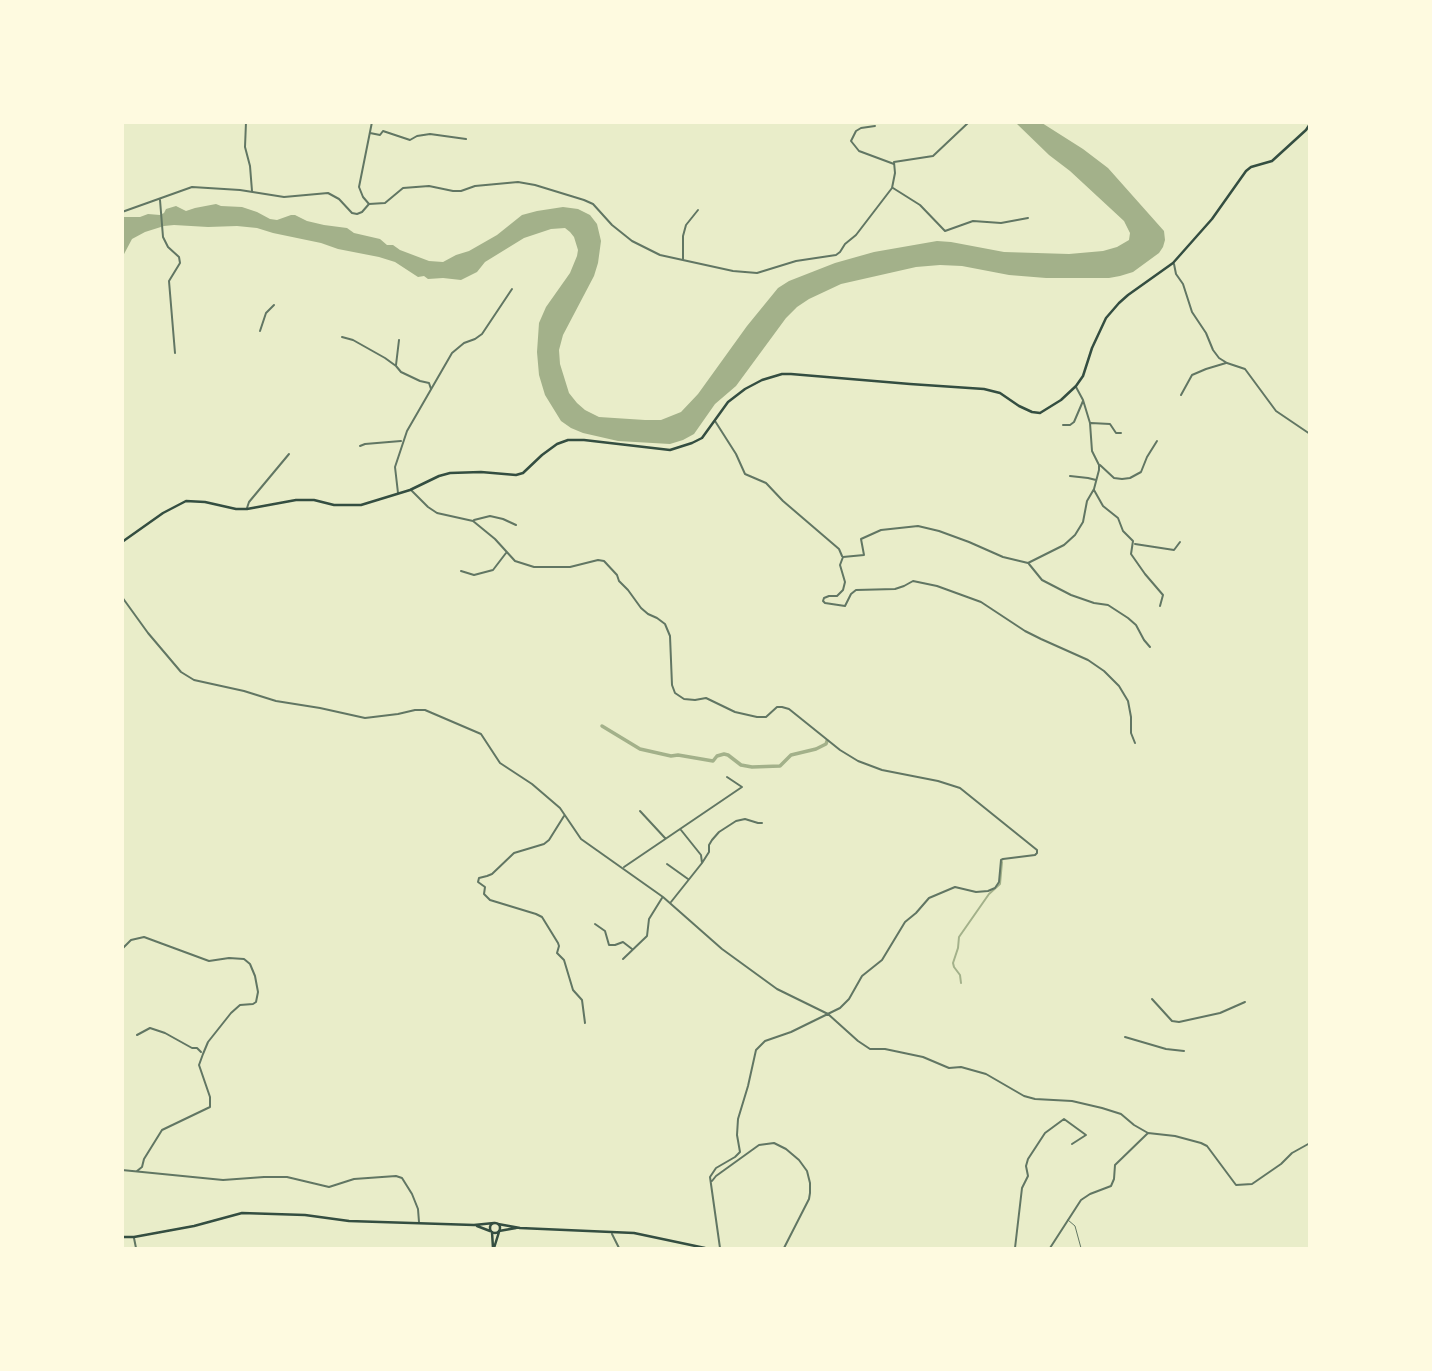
<!DOCTYPE html>
<style>
body{margin:0}
#map{position:relative;width:1432px;height:1371px;overflow:hidden;background:#e9edc9;font-family:Signika,sans-serif}
canvas{display:block}
.frame{position:absolute;inset:0;border:124px solid #fefae0;pointer-events:none}
</style>
<div id="map">
<canvas width="1432" height="1371"></canvas>
<div class="frame"></div>
</div>
<script>
const c = document.querySelector('canvas').getContext('2d');
c.lineJoin = 'round';
function paint(path, color) { c.fillStyle = color; c.fill(path, 'evenodd'); }
const toPath = rows => new Path2D(rows.map(r => 'M' + r).join(''));
function strokePath(path, color, width, dash) { c.strokeStyle = color; c.lineWidth = width; c.lineCap = dash ? 'butt' : 'round'; c.setLineDash(dash || []); c.stroke(path); }
paint(toPath([
 [1016,123,1042,123,1083,149,1108,168,1164,231,1165,240,1163,247,1159,253,1133,272,1120,276,1109,278,1046,278,1009,275,962,266,940,265,916,267,841,284,809,299,797,307,786,318,736,386,715,404,694,434,683,440,670,444,618,441,583,433,571,428,561,421,545,395,539,375,537,352,539,323,546,307,570,273,577,256,578,250,574,237,570,232,565,228,551,229,524,238,485,262,477,272,461,280,443,278,428,279,424,276,418,277,395,262,379,257,338,249,321,243,273,233,257,228,237,226,208,227,174,225,164,226,145,232,132,239,123,256,123,217,140,217,148,214,160,215,164,213,166,209,176,206,186,211,195,208,216,204,221,206,242,207,257,212,270,219,277,220,291,215,295,215,307,221,324,225,347,228,354,233,380,239,387,245,393,245,400,250,429,261,443,262,456,255,469,251,497,235,522,215,537,211,563,207,578,209,590,215,597,224,601,241,598,263,594,276,563,335,559,350,560,364,569,393,577,403,585,410,599,417,645,420,661,420,681,412,698,394,747,326,778,288,789,281,835,263,874,252,937,241,951,242,1004,252,1069,254,1103,251,1117,247,1129,240,1130,233,1124,221,1070,171,1049,155]
]), '#a3b18a');
strokePath(toPath([
 [961,983,960,975,954,967,953,963,958,948,959,937,989,894,1000,884,1002,862]
]), '#a3b18a', 2);
strokePath(toPath([
 [602,726,640,749,671,756,678,755,713,761,717,756,724,754,728,755,741,765,752,767,780,766,791,755,816,749,826,744,827,741]
]), '#a3b18a', 3.5);
strokePath(toPath([
 [1068,1220,1075,1226,1081,1248]
]), '#617663', 1);
strokePath(toPath([
 [246,122,245,147,250,166,252,191],
 [122,124,124,122],
 [875,126,861,128,856,131,851,141,859,151,894,164],
 [370,133,380,135,383,131,410,140,417,136,430,134,466,139],
 [893,188,920,205,945,231,973,221,1001,223,1028,218],
 [160,200,163,237,168,247,179,257,180,263,169,281,175,353],
 [369,204,363,197,359,187,372,122],
 [683,259,683,236,686,225,698,210],
 [1174,264,1176,274,1183,284,1192,312,1206,333,1213,350,1219,358,1227,363,1245,369,1276,411,1310,434],
 [260,331,266,313,274,305],
 [342,337,353,340,385,358,396,366,401,372,420,381,429,383,431,389],
 [396,365,399,340],
 [1076,387,1083,400,1090,423,1092,451,1099,465,1099,470,1094,489,1087,501,1083,522,1075,535,1064,545,1028,563,1003,557,969,542,939,531,918,526,881,530,861,539,864,555,843,557,840,565,845,582,843,590,837,596,829,596,824,598,823,601,825,603,845,606,851,594,856,590,895,589,904,586,913,581,937,586,981,602,1025,631,1041,639,1088,660,1104,671,1119,686,1128,701,1131,717,1131,733,1135,743],
 [1181,395,1192,375,1206,369,1226,363],
 [715,421,736,454,745,474,766,483,783,501,839,549,842,556],
 [1091,423,1110,424,1116,433,1121,433],
 [1063,425,1070,425,1074,422,1083,401],
 [360,446,365,444,401,441],
 [1100,465,1114,478,1122,479,1130,478,1141,472,1147,457,1157,441],
 [1070,476,1088,478,1096,480],
 [411,490,428,507,437,513,473,521,495,539,515,561,534,567,570,567,598,560,604,561,617,575,619,581,628,590,641,608,648,614,657,618,665,624,670,636,672,685,675,693,684,699,695,700,706,698,735,712,757,717,766,717,777,707,782,707,789,709,840,750,858,761,882,770,938,781,960,788,1037,850,1037,853,1035,855,1003,859,1001,860,999,882,995,888,988,891,976,892,955,887,929,898,916,913,905,922,882,960,862,976,849,999,840,1008,791,1032,765,1041,756,1050,748,1086,738,1119,737,1135,740,1152,735,1157,716,1168,710,1177,720,1248],
 [1094,490,1103,506,1118,518,1123,531,1133,541,1131,554,1145,574,1163,595,1160,606],
 [398,493,395,467,407,431,452,353,464,343,475,339,482,334,512,289],
 [247,508,249,502,289,454],
 [474,520,490,516,503,519,516,525],
 [1135,544,1174,550,1180,542],
 [1029,564,1042,580,1071,595,1094,603,1108,605,1128,618,1136,625,1144,640,1150,647],
 [461,571,474,575,493,570,506,553],
 [122,597,148,633,181,672,194,680,244,691,276,701,320,708,365,718,398,714,415,710,425,710,481,734,500,763,532,784,560,808,581,839,663,897,722,949,777,989,828,1014,858,1041,870,1049,885,1049,923,1057,949,1068,961,1067,986,1074,1024,1096,1035,1099,1072,1101,1102,1108,1121,1114,1134,1125,1148,1133],
 [640,811,665,838],
 [564,816,549,840,544,844,514,853,492,874,487,876,479,878,478,882,485,887,484,894,490,900,536,914,542,917,558,943,559,946,557,953,564,960,573,990,582,1000,585,1023],
 [681,830,701,855,702,863],
 [667,864,688,879],
 [624,867,742,787,727,777],
 [671,902,702,863,709,852,709,845,712,840,719,832,736,821,745,819,758,823,762,823],
 [595,924,605,931,609,945,615,945,623,942,632,949],
 [122,949,131,940,144,937,209,961,229,958,244,959,250,964,255,976,258,992,256,1002,253,1004,240,1005,231,1013,208,1042,203,1054,199,1065,210,1097,210,1107,162,1130,144,1159,142,1167,137,1171],
 [623,959,647,936,649,919,662,898],
 [1152,999,1172,1021,1179,1022,1220,1013,1245,1002],
 [137,1035,150,1028,165,1033,192,1048,197,1048,201,1052],
 [1125,1037,1166,1049,1184,1051],
 [122,1170,223,1180,264,1177,287,1177,329,1187,354,1179,396,1176,402,1178,412,1194,418,1209,419,1222],
 [712,1181,716,1176,759,1145,774,1143,786,1149,799,1160,807,1171,810,1183,810,1193,809,1199,784,1248],
 [612,1234,619,1248],
 [134,1238,136,1248],
 [1015,1248,1022,1188,1028,1176,1026,1166,1028,1159,1045,1133,1064,1119,1086,1135,1072,1144],
 [1050,1248,1081,1200,1090,1194,1111,1186,1114,1179,1115,1165,1148,1133,1175,1136,1201,1143,1207,1146,1236,1185,1252,1184,1281,1164,1292,1153,1310,1143]
]), '#617663', 2);
strokePath(toPath([
 [122,212,192,187,240,190,284,197,328,193,339,199,352,213,357,214,362,212,369,204,385,203,403,188,429,186,453,191,461,191,475,186,518,182,535,185,584,200,593,204,612,225,632,241,660,255,733,271,757,273,796,261,836,255,840,252,845,244,856,235,892,188,895,173,894,162,933,156,969,122]
]), '#617663', 2);
strokePath(toPath([
 [498,1224,520,1228,634,1233,705,1248],
 [499,1231,516,1228]
]), '#344e41', 2.5);
strokePath(toPath([
 [122,542,163,513,186,501,205,502,236,509,247,509,296,500,314,500,334,505,361,505,410,490,439,476,450,473,481,472,516,475,523,473,542,455,557,444,568,440,584,440,670,450,692,443,702,438,728,402,745,389,762,380,782,374,791,374,910,384,984,389,1000,393,1019,406,1032,412,1040,413,1061,400,1076,386,1083,376,1092,348,1106,318,1119,303,1128,295,1173,263,1212,219,1246,171,1251,167,1272,161,1306,130,1310,124],
 '490 1228a5 5 0 1 1 10 0a5 5 0 1 1-10 0Z',
 [477,1226,490,1231],
 [492,1232,493,1248],
 [122,1237,134,1237,194,1226,242,1213,305,1215,349,1221,474,1225,494,1223],
 [494,1248,499,1232]
]), '#344e41', 2.5);
</script>
